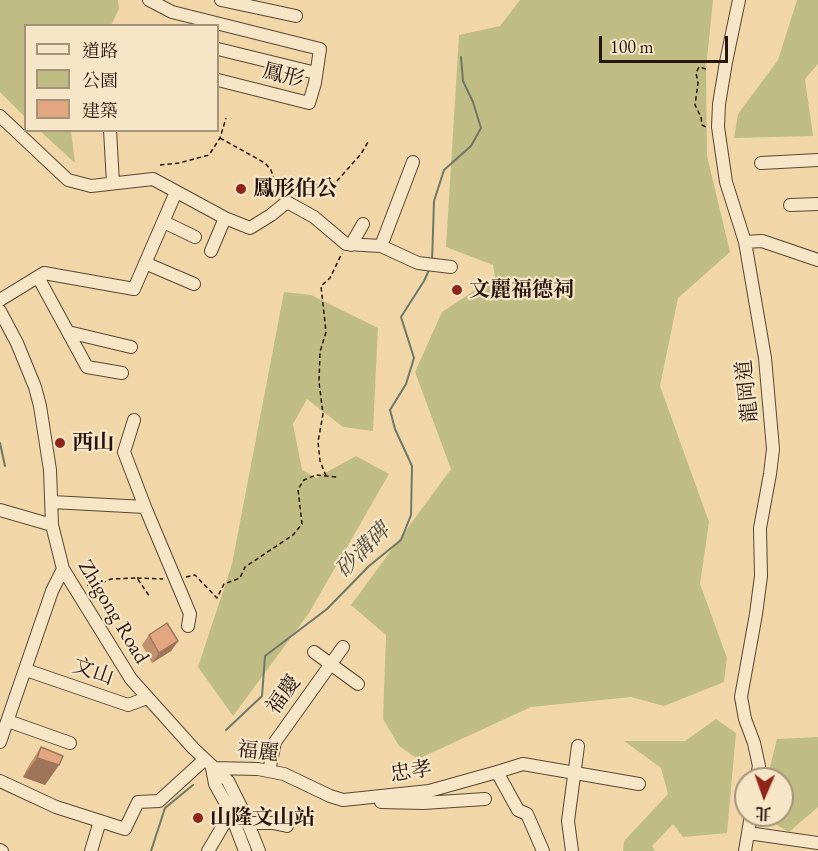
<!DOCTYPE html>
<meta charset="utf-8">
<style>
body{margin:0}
#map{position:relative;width:818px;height:851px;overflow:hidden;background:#f1d7a8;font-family:"EB Garamond","Noto Serif TC",serif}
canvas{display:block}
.legend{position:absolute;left:24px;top:24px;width:195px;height:108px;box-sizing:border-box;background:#f6e5c6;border:2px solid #a4927c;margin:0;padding:8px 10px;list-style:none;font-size:18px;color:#28150d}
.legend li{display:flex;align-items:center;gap:12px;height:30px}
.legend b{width:30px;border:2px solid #a4927c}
.north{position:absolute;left:734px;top:767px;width:60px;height:60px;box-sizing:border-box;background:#f6e5c6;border:2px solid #a4927c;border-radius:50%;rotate:182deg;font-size:16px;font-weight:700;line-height:24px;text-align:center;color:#28150d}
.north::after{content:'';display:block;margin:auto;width:21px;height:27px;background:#8f2418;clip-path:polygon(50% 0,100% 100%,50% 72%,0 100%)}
.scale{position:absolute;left:599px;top:36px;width:129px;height:27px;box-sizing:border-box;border:3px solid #28150d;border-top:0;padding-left:8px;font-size:18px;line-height:21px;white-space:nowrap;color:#28150d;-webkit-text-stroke:4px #f6e5c6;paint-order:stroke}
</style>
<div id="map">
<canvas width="818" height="851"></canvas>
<ul class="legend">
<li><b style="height:8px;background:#f6e5c6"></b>道路</li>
<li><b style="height:16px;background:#c0bd84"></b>公園</li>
<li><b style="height:16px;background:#e2a780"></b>建築</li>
</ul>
<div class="north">北</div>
<div class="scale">100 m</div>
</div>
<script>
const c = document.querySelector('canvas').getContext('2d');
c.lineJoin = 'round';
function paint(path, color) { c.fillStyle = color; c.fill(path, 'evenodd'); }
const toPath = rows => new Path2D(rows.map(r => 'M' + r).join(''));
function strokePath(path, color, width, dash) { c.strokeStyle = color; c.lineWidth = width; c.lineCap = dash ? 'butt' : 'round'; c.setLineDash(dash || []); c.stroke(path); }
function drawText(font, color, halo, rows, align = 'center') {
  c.font = font + ' "EB Garamond","Noto Serif TC",serif'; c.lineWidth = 4.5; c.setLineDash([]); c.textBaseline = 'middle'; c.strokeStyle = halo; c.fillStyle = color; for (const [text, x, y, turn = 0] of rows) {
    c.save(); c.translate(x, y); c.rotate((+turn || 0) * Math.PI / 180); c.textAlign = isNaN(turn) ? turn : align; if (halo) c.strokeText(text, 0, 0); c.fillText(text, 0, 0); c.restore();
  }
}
paint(toPath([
 [0,0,118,0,119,9,111,25,26,26,25,117,0,92],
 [520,0,713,0,706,69,707,156,730,252,678,298,660,386,709,522,700,584,727,658,724,682,664,706,631,697,531,707,418,759,399,746,383,719,386,635,351,605,451,469,415,372,442,312,495,277,493,265,446,247,459,35,500,26],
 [797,0,818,0,818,64,805,79,813,136,734,138,738,114,778,60],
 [40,131,71,131,75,163],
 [284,292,311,295,378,328,373,431,343,427,307,399,293,424,302,470,316,478,356,456,389,474,309,613,233,716,198,667,232,564],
 [716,719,736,733,727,833,683,837,673,824,652,846,655,851,623,851,624,841,668,794,661,768,624,741,685,741],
 [818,737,818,807,789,832,759,815,782,815,782,779,767,779,777,739]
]), '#c0bd84');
strokePath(toPath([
 [432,262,434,201,444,170,471,146,481,128,473,102,463,81,461,57],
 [0,443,5,466],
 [226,730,262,696,265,656,327,609,369,566,401,540,411,515,412,466,395,429,390,410,406,384,414,358,401,317,424,281,429,270],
 [151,851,165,808,193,785]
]), '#6e7866', 2);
const minor = toPath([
 [149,0,172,12,320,49,315,83,309,103,218,80],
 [221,0,296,16],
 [739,0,726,62,719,104,718,127,726,182,745,242,765,358,773,449,770,474,760,528,761,576,756,614,741,697,745,719,754,743,759,766,756,779],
 [218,49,316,73],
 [0,116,68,180,91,186,153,179,225,218,250,228,271,215,287,202,314,217,346,244,381,246,418,263,451,267],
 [110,130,113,183],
 [761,163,818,160],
 [790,205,818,204],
 [164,222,195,237],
 [745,242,762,241,818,260],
 [351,245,363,224],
 [381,246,413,162],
 [211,251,225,218],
 [145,263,194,284],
 [38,277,87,367,122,373],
 [0,300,44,273,134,289,176,192],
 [0,311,17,343,35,387,40,406,50,470,52,525,63,569,131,679,193,748,228,781,243,811,259,851],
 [68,332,131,347],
 [134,420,124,452,145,507],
 [52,502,145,507,190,614,188,626],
 [0,510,52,525],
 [314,652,358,684],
 [26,670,128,705,147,698],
 [8,721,70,743],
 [0,742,52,591,63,569],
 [212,768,258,769,284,774,330,796,343,800,429,791,497,772,518,810,527,814,543,851],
 [212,768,215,784,229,809,245,851],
 [269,771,275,742,343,647],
 [497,772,523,764,639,784],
 [0,781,56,807,125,829,138,802,159,801,204,760],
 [381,802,423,803,485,799],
 [248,823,273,823,287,826],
 [748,833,818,843],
 [0,850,2,851],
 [91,851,100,821],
 [208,851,224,824,229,809,231,808],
 [572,851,568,821,578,746],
 [745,851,751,815]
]);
strokePath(minor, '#5a4634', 14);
strokePath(toPath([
 [706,69,699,67,696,73,698,83,695,105,701,117,702,125,708,128],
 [220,138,265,163,271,170,279,196],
 [160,165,179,163,209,155,220,138,226,118],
 [296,196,307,187,336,182,361,154,368,142],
 [326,476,320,461,318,442,323,414,319,382,320,352,326,332,321,286,330,278,342,253],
 [186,577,195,575,217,598,224,584,240,578,245,567,293,535,302,524,298,489,304,480,316,475,337,477],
 [137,578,163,579],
 [87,585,100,584,111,579,137,578,150,597]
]), '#28150d', 1.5, [4.5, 3]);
strokePath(minor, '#f6e5c6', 12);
paint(toPath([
 [149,635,178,641,171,651,152,663,142,645],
 [41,747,59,765,45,785,23,777,28,767]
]), '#c2906e');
paint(toPath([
 [178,641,171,651,152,663,159,653],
 [37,758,59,765,45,785,23,777]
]), '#9e755a');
const building = toPath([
 [167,623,178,641,159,653,149,635,167,623],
 [41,747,63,756,59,765,37,758,41,747]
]);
paint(building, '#e2a780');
strokePath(building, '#9e755a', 1.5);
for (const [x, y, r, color] of [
 [241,189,6,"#8f2418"],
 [457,290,6,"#8f2418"],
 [60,443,6,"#8f2418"],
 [198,818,6,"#8f2418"]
]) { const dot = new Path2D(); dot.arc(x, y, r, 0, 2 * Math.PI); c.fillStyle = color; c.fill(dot); strokePath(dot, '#f6e5c6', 2); }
drawText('21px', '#28150d', '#f6e5c6', [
 ["鳳形",283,76,14],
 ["龍岡道",748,391,-96],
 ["Zhigong Road",113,612,59],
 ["文山",93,672,19],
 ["福慶",284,695,-54],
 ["福麗",258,752,6],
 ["忠孝",411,772,-9]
]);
drawText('bold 21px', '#28150d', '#f6e5c6', [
 ["鳳形伯公",253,189],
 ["文麗福德祠",469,290],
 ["西山",72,443],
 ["山隆文山站",210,818]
], 'left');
drawText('italic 22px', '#514f41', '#f6e5c6', [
 ["砂溝碑",363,551,-45]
]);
</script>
